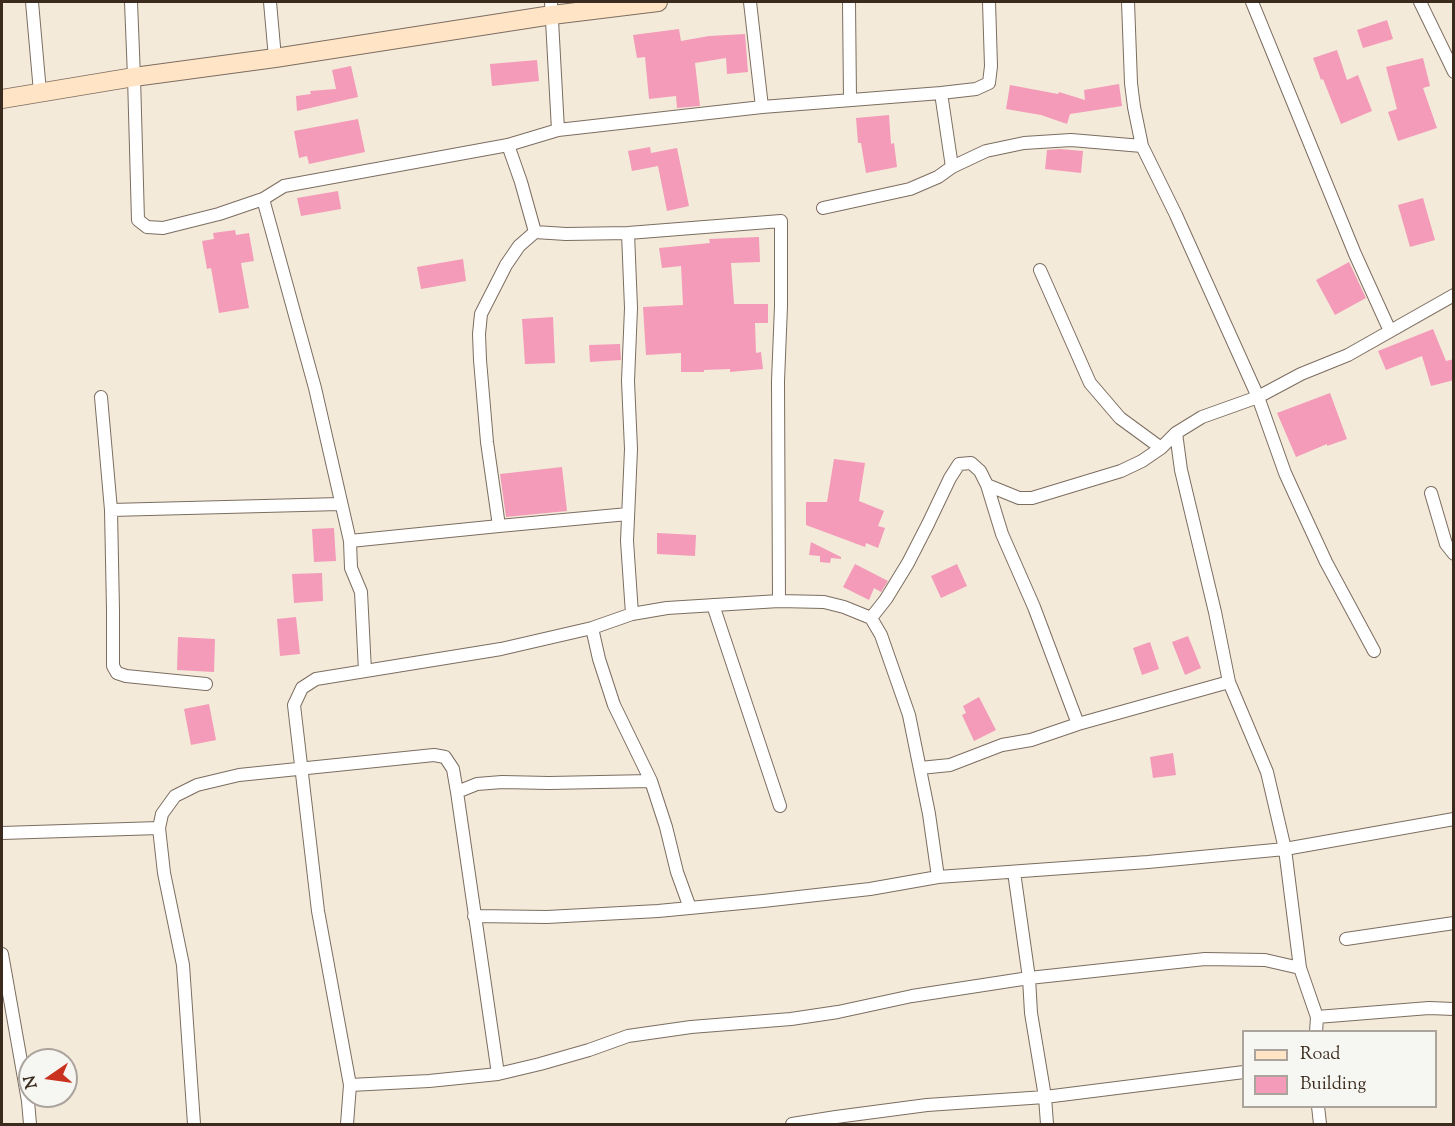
<!DOCTYPE html>
<style>
body{margin:0}
#map{position:relative;width:1455px;height:1126px;overflow:hidden;background:#f4eada;font-family:"Sorts Mill Goudy",serif}
canvas{display:block}
.frame{position:absolute;inset:0;border:3px solid #3b2a1e;pointer-events:none}
.legend{position:absolute;left:1242px;top:1030px;width:195px;height:78px;box-sizing:border-box;background:#f6f6f2;border:2px solid #aba49d;margin:0;padding:8px 10px;list-style:none;font-size:18px;color:#3b2a1e}
.legend li{display:flex;align-items:center;gap:12px;height:30px}
.legend b{width:30px;border:2px solid #aba49d}
.north{position:absolute;left:18px;top:1048px;width:60px;height:60px;box-sizing:border-box;background:#f6f6f2;border:2px solid #aba49d;border-radius:50%;rotate:257deg;font-size:16px;font-weight:700;line-height:24px;text-align:center;color:#3b2a1e}
.north::after{content:'';display:block;margin:auto;width:21px;height:27px;background:#c8321e;clip-path:polygon(50% 0,100% 100%,50% 72%,0 100%)}
</style>
<div id="map">
<canvas width="1455" height="1126"></canvas>
<div class="frame"></div>
<ul class="legend">
<li><b style="height:8px;background:#ffe4c6"></b>Road</li>
<li><b style="height:16px;background:#f39bb8"></b>Building</li>
</ul>
<div class="north">N</div>
</div>
<script>
const c = document.querySelector('canvas').getContext('2d');
c.lineJoin = 'round';
function paint(path, color) { c.fillStyle = color; c.fill(path, 'evenodd'); }
const toPath = rows => new Path2D(rows.map(r => 'M' + r).join(''));
function strokePath(path, color, width, dash) { c.strokeStyle = color; c.lineWidth = width; c.lineCap = dash ? 'butt' : 'round'; c.setLineDash(dash || []); c.stroke(path); }
paint(toPath([
 [1387,20,1393,39,1363,48,1357,30],
 [679,29,681,41,709,36,745,34,748,72,727,74,726,58,695,63,700,106,677,108,676,96,649,99,645,57,637,58,633,35],
 [1337,50,1347,80,1358,75,1372,111,1341,124,1323,79,1321,80,1313,58],
 [1423,58,1430,86,1423,88,1437,128,1398,141,1388,112,1397,109,1386,67],
 [537,60,539,81,492,86,490,64],
 [351,66,358,97,297,111,296,96,311,94,310,91,336,89,332,70],
 [1119,84,1122,106,1070,114,1067,124,1041,115,1006,109,1010,85,1058,94,1059,92,1085,100,1084,90],
 [889,115,891,144,894,143,897,167,866,173,861,143,858,143,856,118],
 [358,119,365,152,309,164,307,156,299,158,294,131],
 [650,147,651,153,677,148,689,206,667,211,658,166,632,171,628,151],
 [1060,149,1083,151,1081,173,1045,169,1047,150],
 [338,191,341,209,301,216,297,198],
 [1423,198,1435,240,1410,247,1398,205],
 [235,230,236,235,249,233,254,261,241,263,249,308,219,313,211,268,207,269,202,241,214,239,213,233],
 [759,237,760,262,731,263,734,304,768,304,768,323,755,323,756,353,761,352,763,369,730,372,730,369,704,370,704,372,681,372,681,353,646,355,643,307,683,305,681,266,662,268,659,248,710,243,709,239],
 [463,259,466,281,421,289,417,267],
 [1349,262,1366,298,1335,315,1316,280],
 [553,317,555,363,525,364,522,319],
 [1433,329,1446,361,1454,359,1454,380,1431,386,1422,356,1386,370,1378,351],
 [620,344,621,360,590,362,589,345],
 [1330,393,1347,439,1327,446,1327,444,1296,457,1277,413],
 [834,459,865,463,859,501,884,511,878,526,885,528,878,548,866,543,865,547,806,525,806,502,827,502],
 [562,467,567,511,506,517,500,474],
 [334,528,336,561,314,562,312,529],
 [657,533,696,535,695,556,657,554],
 [811,542,841,557,841,559,831,558,830,563,820,562,820,556,809,555],
 [855,564,888,581,881,592,874,588,869,600,843,587],
 [957,564,967,586,941,598,931,576],
 [322,573,323,601,294,603,292,574],
 [296,617,300,654,280,656,277,619],
 [1188,636,1201,668,1185,675,1172,642],
 [178,637,215,639,214,672,177,670],
 [1150,642,1159,669,1142,675,1133,648],
 [979,697,996,730,974,741,962,715,966,713,963,706],
 [209,704,216,740,191,745,184,709],
 [1173,753,1176,775,1153,778,1150,757]
]), '#f39bb8');
const street = toPath([
 [32,2,40,92],
 [131,2,134,77,138,220,147,227,163,228,219,214,263,199,284,186,508,145,558,130,762,107,941,93,976,89,989,83,991,66,989,2],
 [270,2,275,58],
 [551,2,558,130],
 [750,2,762,107],
 [849,2,850,99],
 [1128,2,1131,83,1134,107,1142,146,1176,215,1258,397,1285,473,1301,508,1326,562,1374,651],
 [1252,2,1355,254,1390,331],
 [1420,2,1454,72],
 [941,93,952,167],
 [508,145,521,182,535,232,566,234,628,233,781,221,781,306,778,381,779,601],
 [263,199,315,388,350,541,351,568,361,592,365,671],
 [823,208,910,189,938,177,952,167,986,151,1024,143,1071,140,1142,146],
 [628,233,631,308,628,381,631,449,627,541,632,614],
 [1040,270,1090,383,1120,418,1161,448],
 [101,397,111,510,113,610,113,666,117,673,126,676,206,684],
 [1176,433,1181,470,1215,612,1229,682,1267,772,1285,849,1300,968,1317,1017,1316,1032],
 [987,485,1019,498,1032,498,1121,471,1142,461,1161,448,1176,433,1202,417,1258,397,1301,374,1348,355,1454,295],
 [1431,493,1446,544,1454,554],
 [111,510,340,504],
 [499,526,487,442,480,360,479,334,481,314,506,265,519,246,535,232],
 [350,541,499,526,628,514],
 [713,605,780,806],
 [871,618,886,599,908,563,928,524,950,478,959,464,971,463,980,471,987,485,1002,534,1034,607,1078,724],
 [592,628,599,659,614,705,651,781,666,827,677,872,690,908],
 [920,768,950,765,1002,745,1031,740,1078,724,1229,682],
 [457,792,477,784,502,782,549,783,651,781],
 [2,833,159,828],
 [1014,872,1029,978,1031,1013,1045,1097,1047,1124],
 [474,916,547,917,658,911,763,901,870,889,938,877,1148,862,1285,849,1454,819],
 [1346,939,1454,923],
 [2,954,28,1101,30,1124],
 [1317,1017,1429,1008,1454,1009],
 [350,1085,429,1081,498,1074,540,1064,589,1050,628,1036,691,1027,791,1019,838,1012,912,996,1029,978,1205,959,1265,960,1300,968],
 [1318,1106,1320,1124],
 [194,1124,183,965,164,873,159,828,162,814,175,796,197,785,239,775,434,755,445,757,453,769,457,792,498,1074],
 [347,1124,350,1085,318,911,294,705,302,688,316,679,501,649,592,628,632,614,667,608,779,601,824,602,844,607,871,618,881,635,909,715,929,814,938,877],
 [792,1124,836,1117,927,1105,1045,1097,1244,1072]
]);
const secondary = toPath([
 [2,99,134,77,275,58,552,15,658,2]
]);
strokePath(street, '#7c6d60', 14);
strokePath(secondary, '#7c6d60', 20);
strokePath(street, '#fff', 12);
strokePath(secondary, '#ffe4c6', 18);
</script>
